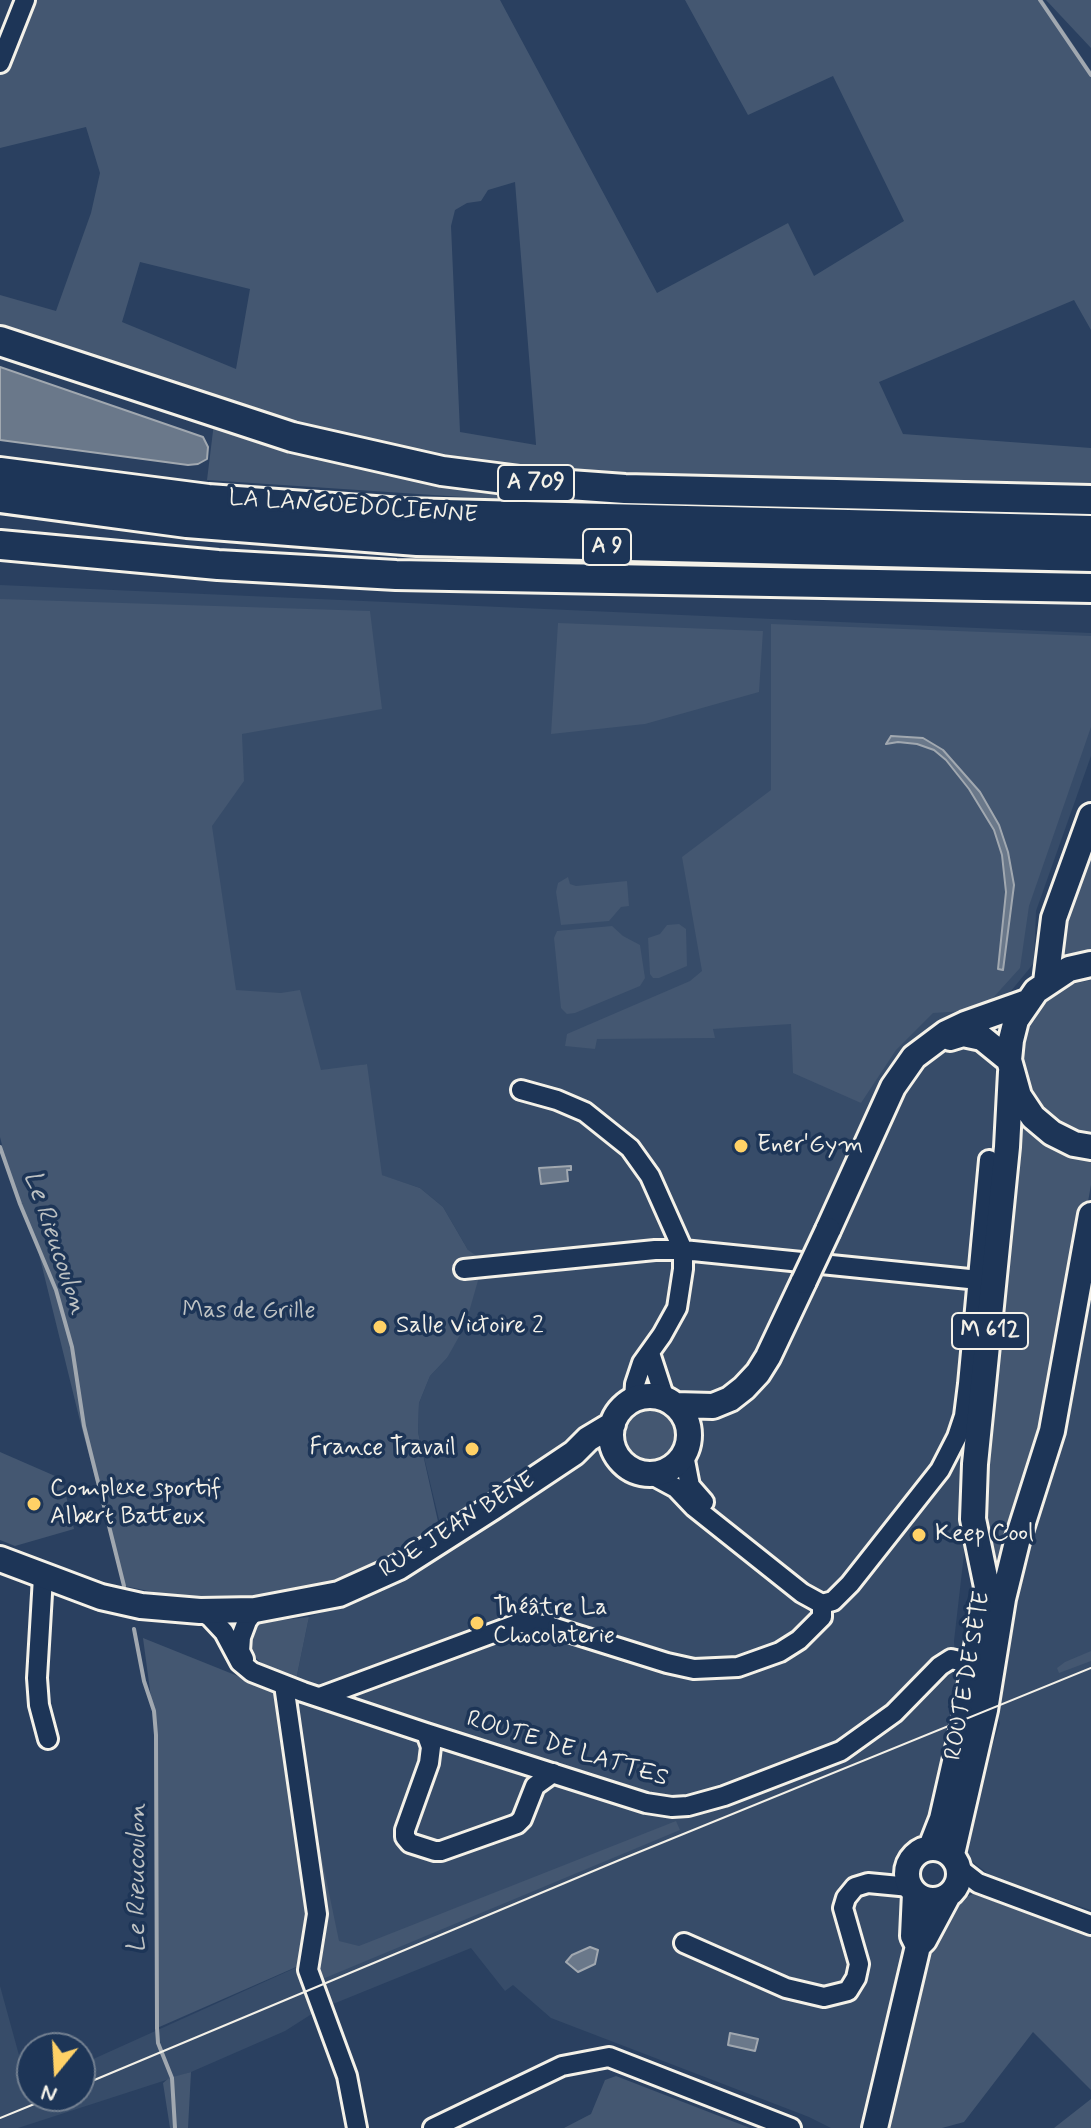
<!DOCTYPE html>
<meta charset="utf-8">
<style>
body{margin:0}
#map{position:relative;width:1091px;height:2128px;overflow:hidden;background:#2a4060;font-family:Mynerve,sans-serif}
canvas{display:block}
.north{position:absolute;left:16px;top:2032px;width:80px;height:80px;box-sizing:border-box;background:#1d3557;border:2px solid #738091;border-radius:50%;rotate:198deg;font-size:22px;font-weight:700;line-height:32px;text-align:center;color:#f4f1e8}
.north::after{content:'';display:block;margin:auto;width:28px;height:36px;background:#ffd166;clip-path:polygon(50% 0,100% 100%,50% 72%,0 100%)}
</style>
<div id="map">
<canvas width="1091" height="2128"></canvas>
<div class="north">N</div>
</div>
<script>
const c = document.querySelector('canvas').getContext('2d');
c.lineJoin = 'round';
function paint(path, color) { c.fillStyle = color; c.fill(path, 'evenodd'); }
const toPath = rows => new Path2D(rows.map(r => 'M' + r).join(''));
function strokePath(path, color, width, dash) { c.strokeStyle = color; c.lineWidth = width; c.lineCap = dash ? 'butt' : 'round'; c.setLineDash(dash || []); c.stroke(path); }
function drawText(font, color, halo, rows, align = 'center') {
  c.font = font + ' Mynerve,sans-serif'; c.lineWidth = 7; c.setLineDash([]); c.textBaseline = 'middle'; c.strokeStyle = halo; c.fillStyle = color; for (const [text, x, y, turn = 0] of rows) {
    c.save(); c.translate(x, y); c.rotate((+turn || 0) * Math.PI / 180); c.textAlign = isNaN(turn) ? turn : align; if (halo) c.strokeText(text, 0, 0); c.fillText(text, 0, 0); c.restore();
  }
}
paint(toPath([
 [0,585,1091,633,1091,756,1036,911,1034,963,1006,997,949,1033,998,1029,995,1063,999,1139,980,1415,954,1641,959,1716,863,2128,831,2128,809,2117,551,2018,513,1985,505,1991,471,1948,328,2006,316,1972,333,1956,290,1698,296,1680,309,1617,382,1591,447,1553,418,1432,419,1403,430,1376,447,1358,468,1250,443,1207,420,1188,381,1175,366,1064,0,1137],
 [1091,1261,1091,1910,996,1880,964,1855,972,1807,1000,1723,992,1703],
 [304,1964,318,2010,285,2031,191,2072,18,2128,0,2128,0,1986,28,2088,32,2087,32,2096,80,2096,80,2065]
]), '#374c69');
paint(toPath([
 [30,0,500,0,657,293,788,223,814,276,904,221,833,76,748,115,685,0,1043,0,1091,71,1091,330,1074,300,879,382,903,434,1091,448,1091,483,651,480,460,464,306,426,48,340,0,327,0,295,56,311,91,213,100,173,86,127,0,148,0,75],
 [515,182,536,444,536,445,460,432,451,226,455,210,467,203,481,201,488,190],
 [140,262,250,289,236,369,122,322],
 [1046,0,1091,0,1091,48],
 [214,423,336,462,541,492,539,502,207,480],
 [0,599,370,611,382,709,242,734,244,781,212,826,236,990,281,993,300,990,321,1070,367,1064,382,1175,420,1188,443,1207,468,1250,478,1257,479,1277,465,1326,447,1358,430,1376,419,1403,418,1432,439,1526,388,1559,335,1583,300,1592,227,1601,193,1600,124,1586,81,1425,36,1242,0,1147,2,1145,0,1137],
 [558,623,763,631,759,692,645,724,551,734],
 [771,624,1091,636,1091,727,1029,906,1020,968,982,1010,933,1013,896,1050,861,1103,793,1073,791,1024,713,1029,715,1038,597,1039,595,1049,565,1046,567,1034,690,981,702,971,682,857,771,790],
 [1091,844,1091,950,1084,950,1059,961,1070,911],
 [568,877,570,884,576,886,627,881,629,906,621,907,609,921,561,925,556,892,558,883],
 [679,924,686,929,687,966,659,978,653,978,650,974,648,938,660,934,667,925],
 [612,926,623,936,640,945,645,978,640,986,575,1013,567,1014,561,1008,554,938,557,931],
 [1091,980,1091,1134,1080,1133,1058,1123,1039,1107,1027,1085,1022,1061,1024,1037,1034,1014,1051,996,1072,984],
 [1018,1110,1091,1157,1091,1185,1056,1381,1005,1557,992,1587,980,1511],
 '620 1435a30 30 0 1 1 60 0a30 30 0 1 1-60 0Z',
 [0,1452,62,1479,74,1529,15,1546,0,1540],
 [309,1617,296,1680,264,1665,250,1653,257,1623],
 [143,1638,280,1693,312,1914,303,1964,157,2028,156,1735],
 [1091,1651,1091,1661,1059,1673,1057,1668,1065,1662],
 [676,1821,680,1830,325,1978,322,1975,317,1961,324,1927,312,1851,319,1845,339,1941,359,1946],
 [973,1894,1091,1935,1091,2090,1033,2032,964,2122,942,2128,888,2128,928,1954,944,1916,954,1902],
 [191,2072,188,2128,170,2128,163,2083,169,2078],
 [616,2076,750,2128,564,2128,591,2114,605,2080],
 [1091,2099,1091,2128,1054,2128]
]), '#445771');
const water = toPath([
 [0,367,203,437,208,447,207,459,198,464,188,465,0,440,0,367],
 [891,736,923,738,943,750,980,792,999,825,1008,852,1014,885,1003,970,998,969,1006,892,1002,855,994,830,969,789,946,760,934,750,917,744,898,742,886,744,891,736],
 [571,1166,571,1170,567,1170,568,1181,541,1184,539,1168,571,1166],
 [590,1947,598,1950,595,1964,578,1972,566,1962,572,1955,590,1947],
 [730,2033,758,2039,755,2051,728,2045,730,2033]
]);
paint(water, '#6a788a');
strokePath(water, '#a1a8b0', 2);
strokePath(toPath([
 [1040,0,1091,75],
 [0,1147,20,1204,56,1290,72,1347,84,1426,124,1586],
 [134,1629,144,1681,154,1711,156,1735,157,2028,158,2043,172,2078,175,2128]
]), '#a1a8b0', 4);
const minor = toPath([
 [0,63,25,0],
 [521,1090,557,1100,585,1112,630,1148,650,1176,683,1250,683,1269,677,1308,662,1335,642,1363,635,1384,634,1400],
 [464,1269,655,1250,683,1250,979,1280],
 [650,1353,665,1399],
 [684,1455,690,1486,704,1502],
 [650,1474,676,1488,694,1507,802,1593,822,1604],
 [43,1577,37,1678,39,1705,48,1739],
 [200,1611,210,1617,224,1632,240,1662,252,1672,303,1692,426,1733,646,1803,672,1807,688,1806,724,1796,841,1751,894,1713,940,1666,951,1659,964,1662,974,1673],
 [244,1659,240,1651,241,1637,247,1621,255,1610],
 [284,1685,317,1914,308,1970,347,2076,357,2128],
 [320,1697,520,1623,546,1625,667,1663,694,1669,738,1667,780,1652,799,1640,822,1617,822,1604,833,1601,850,1584,940,1470,957,1437,964,1416,968,1384,989,1160],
 [426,1733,431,1747,429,1763,405,1830,405,1837,410,1843,435,1851,441,1851,517,1824,522,1819,535,1786,553,1773],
 [960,1869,978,1883,1091,1925],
 [684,1943,786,1988,824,1997,848,1991,856,1978,859,1964,843,1908,846,1898,855,1887,868,1883,910,1887],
 [433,2128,562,2066,609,2057,791,2128]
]);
const major = toPath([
 [1091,964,1069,969,1036,991,1016,1020,1011,1040,1009,1060,1019,1096,1033,1117,1052,1133,1074,1144,1091,1147],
 [1046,982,1054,918,1091,816],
 [950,1038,963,1034,982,1038,1009,1060],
 [828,1230,893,1087,914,1057,946,1033,965,1024,1027,1002],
 '611 1435a39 39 0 1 1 78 0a39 39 0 1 1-78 0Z',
 [675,1405,713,1406,730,1399,744,1388,758,1373,768,1357,804,1281],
 [0,1559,101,1597,141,1606,200,1611,255,1610,339,1594,399,1567,493,1507,574,1453,588,1439,613,1424],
 [931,1847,942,1819,965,1718,987,1587,973,1519,975,1464,1007,1147,1011,1072],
 '907 1874a26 26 0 1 1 52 0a26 26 0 1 1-52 0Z',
 [952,1854,985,1710,1003,1599,1018,1538,1052,1431,1091,1215],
 [915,1893,913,1936,918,1946],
 [875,2128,918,1946,924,1940,947,1897]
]);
const highway = toPath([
 [0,341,292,437,442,471,528,482,625,489,1091,500],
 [0,472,208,499,403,513,1091,530],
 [0,498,187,523,417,541,1091,557],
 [0,545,218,565,396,575,1091,588]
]);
strokePath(minor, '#f4f1e8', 24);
strokePath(major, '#f4f1e8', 30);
strokePath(highway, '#f4f1e8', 34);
strokePath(minor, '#1d3557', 18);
strokePath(major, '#1d3557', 24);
strokePath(highway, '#1d3557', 28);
strokePath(toPath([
 [80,2086,622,1859,1091,1668],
 [0,2118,54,2096]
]), '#f4f1e8', 2);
const majorBridge = toPath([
 [804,1281,828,1230]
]);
strokePath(majorBridge, '#f4f1e8', 30, []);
strokePath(majorBridge, '#1d3557', 24);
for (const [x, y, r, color] of [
 [741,1146,8,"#ffd166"],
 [380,1327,8,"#ffd166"],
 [472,1449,8,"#ffd166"],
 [34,1504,8,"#ffd166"],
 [919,1535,8,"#ffd166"],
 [477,1623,8,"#ffd166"]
]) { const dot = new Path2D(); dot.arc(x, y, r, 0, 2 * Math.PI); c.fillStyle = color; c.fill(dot); strokePath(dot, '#1d3557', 3); }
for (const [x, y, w] of [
 [536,483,76],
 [607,547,48],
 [990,1331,76]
]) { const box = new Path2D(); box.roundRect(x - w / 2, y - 18, w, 36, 6); c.fillStyle = '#1d3557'; c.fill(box); strokePath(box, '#f4f1e8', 2); }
drawText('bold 22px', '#f4f1e8', null, [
 ["A 709",536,483],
 ["A 9",607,547],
 ["M 612",990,1331]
]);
drawText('24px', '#f4f1e8', '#1d3557', [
 ["LA LANGUEDOCIENNE",353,508,4],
 ["RUE JEAN BÈNE",458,1526,-32],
 ["ROUTE DE SÈTE",969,1676,-80],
 ["ROUTE DE LATTES",567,1750,17]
]);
drawText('24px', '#f4f1e8', '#1d3557', [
 ["Ener'Gym",757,1146],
 ["Salle Victoire 2",396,1327],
 ["France Travail",456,1449,"right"],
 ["Complexe sportif",50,1490],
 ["Albert Batteux",50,1518],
 ["Keep Cool",935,1535],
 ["Théâtre La",493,1609],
 ["Chocolaterie",493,1637]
], 'left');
drawText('24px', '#bfc3c4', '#1d3557', [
 ["Mas de Grille",249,1312]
]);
drawText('italic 26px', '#bdc1c2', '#1d3557', [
 ["Le Rieucoulon",54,1243,71],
 ["Le Rieucoulon",139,1878,-90]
]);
</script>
